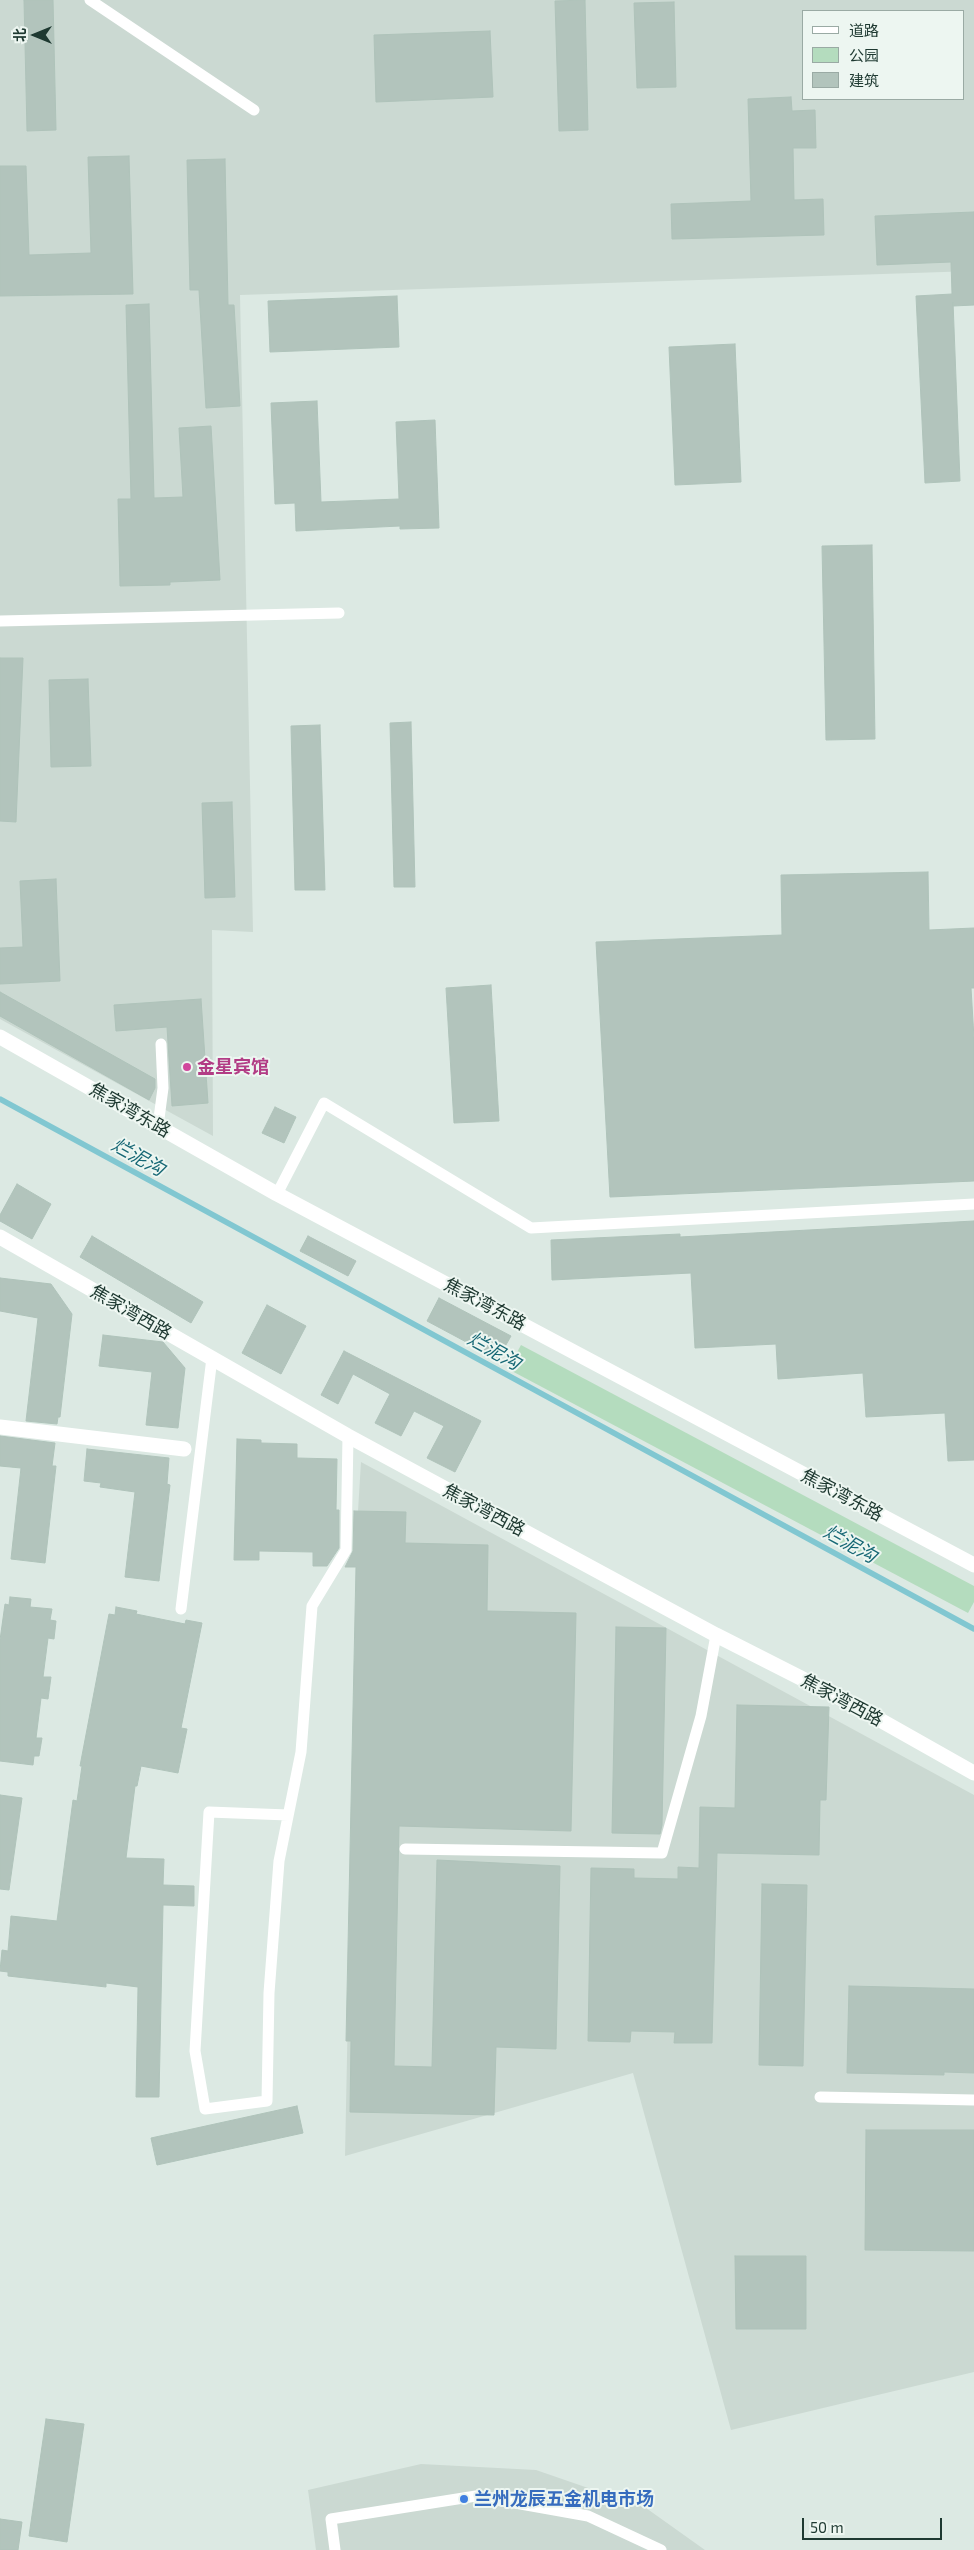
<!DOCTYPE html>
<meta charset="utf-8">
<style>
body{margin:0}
#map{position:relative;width:974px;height:2550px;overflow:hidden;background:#dce9e3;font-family:"Exo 2","Noto Sans SC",sans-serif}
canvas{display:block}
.legend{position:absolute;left:802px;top:10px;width:162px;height:90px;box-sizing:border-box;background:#edf6f1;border:1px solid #9aaaa4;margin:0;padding:6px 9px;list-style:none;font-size:15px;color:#1e3931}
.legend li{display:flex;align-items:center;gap:10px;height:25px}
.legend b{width:25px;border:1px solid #9aaaa4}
.north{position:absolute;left:10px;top:10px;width:50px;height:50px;-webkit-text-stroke:4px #edf6f1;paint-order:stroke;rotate:270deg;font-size:14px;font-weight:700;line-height:20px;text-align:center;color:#1e3931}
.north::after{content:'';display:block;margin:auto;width:18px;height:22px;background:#1e3931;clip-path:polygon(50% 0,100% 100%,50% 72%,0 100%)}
.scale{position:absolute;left:802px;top:2518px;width:140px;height:22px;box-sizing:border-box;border:2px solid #1e3931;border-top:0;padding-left:6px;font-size:15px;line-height:18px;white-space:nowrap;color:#1e3931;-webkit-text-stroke:4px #edf6f1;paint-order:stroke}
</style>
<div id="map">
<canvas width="974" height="2550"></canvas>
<ul class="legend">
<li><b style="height:6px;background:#fff"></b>道路</li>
<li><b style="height:14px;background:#b4dcbe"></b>公园</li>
<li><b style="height:14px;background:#b2c4bc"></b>建筑</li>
</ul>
<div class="north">北</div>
<div class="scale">50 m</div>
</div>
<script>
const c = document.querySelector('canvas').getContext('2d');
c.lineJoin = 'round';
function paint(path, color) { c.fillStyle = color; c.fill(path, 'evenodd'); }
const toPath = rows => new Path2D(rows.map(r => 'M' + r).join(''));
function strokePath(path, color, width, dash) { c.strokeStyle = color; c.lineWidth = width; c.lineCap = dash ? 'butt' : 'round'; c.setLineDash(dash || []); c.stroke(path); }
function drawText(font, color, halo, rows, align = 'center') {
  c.font = font + ' "Exo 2","Noto Sans SC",sans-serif'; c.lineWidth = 4; c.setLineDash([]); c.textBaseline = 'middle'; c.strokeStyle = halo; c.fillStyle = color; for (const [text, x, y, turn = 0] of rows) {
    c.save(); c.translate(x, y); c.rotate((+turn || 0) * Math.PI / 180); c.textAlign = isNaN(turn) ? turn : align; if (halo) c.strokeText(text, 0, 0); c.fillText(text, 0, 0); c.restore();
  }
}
paint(toPath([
 [0,0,974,0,974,271,240,295,253,932,212,930,213,1136,0,1019],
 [803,11,963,11,963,99,803,99],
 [361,1462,974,1795,974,2372,731,2430,633,2073,345,2156,358,1511],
 [421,2464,536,2470,646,2508,705,2550,316,2550,308,2490]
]), '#cbd9d2');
paint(toPath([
 [521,1345,974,1586,974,1602,968,1613,508,1369]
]), '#b4dcbe');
strokePath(toPath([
 [0,1099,974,1629]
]), '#81c7d1', 5.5);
const building = toPath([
 [24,0,53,0,56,130,27,131,24,0],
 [585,0,588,130,559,131,555,1,585,0],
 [674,2,676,87,637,88,634,3,674,2],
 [490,31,493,97,376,102,374,35,490,31],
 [791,97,792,111,815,110,816,148,793,148,794,200,823,199,824,235,672,239,671,204,751,201,748,99,791,97],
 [129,156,133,294,0,296,0,166,26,166,29,255,91,253,88,157,129,156],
 [225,159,228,305,234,305,240,406,206,408,199,290,190,290,187,160,225,159],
 [974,212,974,305,953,306,953,302,960,481,925,483,916,296,952,294,951,262,877,265,875,216,974,212],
 [397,296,399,347,270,352,268,301,397,296],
 [149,304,154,498,183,497,179,428,211,426,220,580,170,582,170,585,120,586,118,499,131,499,126,305,149,304],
 [735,344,741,482,675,485,669,347,735,344],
 [317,401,321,502,399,499,396,422,435,420,439,528,400,529,400,526,296,531,295,503,275,504,271,403,317,401],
 [872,545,875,739,826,740,822,546,872,545],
 [0,658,23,658,16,822,0,821,0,658],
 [88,679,91,766,51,767,49,680,88,679],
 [411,722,415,887,394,887,390,723,411,722],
 [320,725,325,890,295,890,291,726,320,725],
 [232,802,235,897,205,898,202,803,232,802],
 [928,872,929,930,974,928,974,988,971,988,974,1038,974,1181,610,1197,596,942,782,935,781,875,928,872],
 [56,879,60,981,0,984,0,948,23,947,20,881,56,879],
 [491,985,499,1121,454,1123,446,988,491,985],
 [0,992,155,1079,155,1088,149,1100,0,1016,0,992],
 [201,999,208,1103,172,1106,167,1027,116,1031,114,1005,201,999],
 [275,1107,296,1117,284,1143,262,1133,275,1107],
 [17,1184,51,1204,32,1239,0,1221,0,1215,17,1184],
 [974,1221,974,1460,948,1461,945,1413,866,1417,863,1373,778,1379,776,1344,695,1348,691,1273,552,1280,551,1240,680,1234,680,1237,974,1221],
 [92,1236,203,1302,191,1323,80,1257,92,1236],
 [308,1236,356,1261,348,1276,300,1251,308,1236],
 [0,1278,51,1284,72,1314,60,1417,58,1417,57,1424,26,1421,38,1318,0,1311,0,1278],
 [439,1298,511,1336,498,1359,427,1321,439,1298],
 [267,1305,306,1326,281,1374,242,1353,267,1305],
 [103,1335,163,1342,185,1368,178,1428,146,1425,152,1372,99,1366,103,1335],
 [344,1351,481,1421,455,1472,427,1458,444,1426,414,1411,401,1436,375,1423,390,1394,353,1374,338,1404,321,1395,344,1351],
 [0,1436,55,1443,52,1466,56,1466,45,1563,11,1559,21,1468,0,1466,0,1436],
 [237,1439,261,1440,261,1443,297,1444,297,1458,337,1459,336,1510,339,1510,339,1548,327,1566,313,1566,313,1552,259,1551,259,1560,234,1560,237,1439],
 [87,1449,169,1458,167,1484,170,1485,159,1581,125,1577,135,1492,100,1487,101,1483,84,1481,87,1449],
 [354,1511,406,1512,405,1543,488,1545,487,1611,576,1613,571,1831,399,1826,394,2066,432,2067,437,1860,560,1866,556,2049,496,2047,494,2115,350,2112,351,2041,346,2041,356,1567,345,1567,353,1551,354,1511],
 [10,1597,31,1599,30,1607,52,1609,50,1620,56,1621,54,1639,48,1638,43,1677,51,1677,48,1699,41,1698,36,1738,42,1738,39,1756,34,1756,33,1765,0,1761,0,1640,5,1604,9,1605,10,1597],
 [116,1607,137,1611,136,1614,185,1624,186,1620,202,1623,181,1728,187,1729,178,1773,141,1766,137,1786,135,1786,126,1858,164,1859,163,1885,194,1886,194,1906,163,1905,159,2097,136,2097,138,1987,106,1983,106,1987,8,1976,8,1972,0,1971,2,1950,8,1951,11,1916,57,1921,73,1800,77,1801,82,1766,80,1766,109,1614,115,1615,116,1607],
 [616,1627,666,1628,662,1825,660,1834,612,1833,616,1627],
 [737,1705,829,1707,826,1800,820,1800,819,1855,717,1853,712,2043,674,2043,675,2032,631,2031,630,2042,588,2041,591,1868,634,1869,634,1878,678,1879,678,1867,699,1868,700,1807,735,1808,737,1705],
 [0,1795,22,1798,9,1890,0,1889,0,1795],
 [762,1884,807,1885,803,2066,759,2065,762,1884],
 [849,1986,974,1989,974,2073,944,2072,944,2075,847,2073,849,1986],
 [297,2106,303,2133,157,2165,151,2138,297,2106],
 [866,2130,974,2130,974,2251,865,2250,866,2130],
 [735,2256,806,2256,806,2329,736,2329,735,2256],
 [46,2419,84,2424,67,2542,29,2536,46,2419],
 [0,2519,22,2522,18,2550,0,2550,0,2519]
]);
paint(building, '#b2c4bc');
strokePath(building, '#afc3ba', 1);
strokePath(toPath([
 [90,0,254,110],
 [0,621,339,613],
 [158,1126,163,1088,161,1044],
 [277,1194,324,1103,531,1228,974,1204],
 [181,1609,212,1358],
 [288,1815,209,1812,195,2051,205,2109,267,2101,269,1993,279,1861,301,1752,312,1606,346,1550,348,1436],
 [405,1849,662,1853,701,1716,716,1635],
 [820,2097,974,2100],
 [335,2550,331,2519,476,2496,588,2516,661,2550]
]), '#fff', 11);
strokePath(toPath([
 [0,1037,277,1194,974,1565],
 [0,1237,348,1436,716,1635,850,1703,974,1773],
 [0,1427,184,1449]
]), '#fff', 15);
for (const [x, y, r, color] of [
 [187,1067,5,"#d1479c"],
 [464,2499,5,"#3f7fe0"]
]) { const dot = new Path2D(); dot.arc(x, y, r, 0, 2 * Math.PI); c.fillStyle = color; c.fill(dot); strokePath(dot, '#edf6f1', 2); }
drawText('bold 18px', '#b23c85', '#edf6f1', [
 ["金星宾馆",197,1067]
], 'left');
drawText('18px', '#1e3931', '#edf6f1', [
 ["焦家湾东路",130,1110,30],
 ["焦家湾东路",485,1304,28],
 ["焦家湾西路",131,1312,30],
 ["焦家湾东路",842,1495,28],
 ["焦家湾西路",484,1510,28],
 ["焦家湾西路",842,1700,28]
]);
drawText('bold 18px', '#366cbe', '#edf6f1', [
 ["兰州龙辰五金机电市场",474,2499]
], 'left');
drawText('italic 19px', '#176875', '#edf6f1', [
 ["烂泥沟",138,1157,29],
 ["烂泥沟",494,1351,29],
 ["烂泥沟",850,1544,29]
]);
</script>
